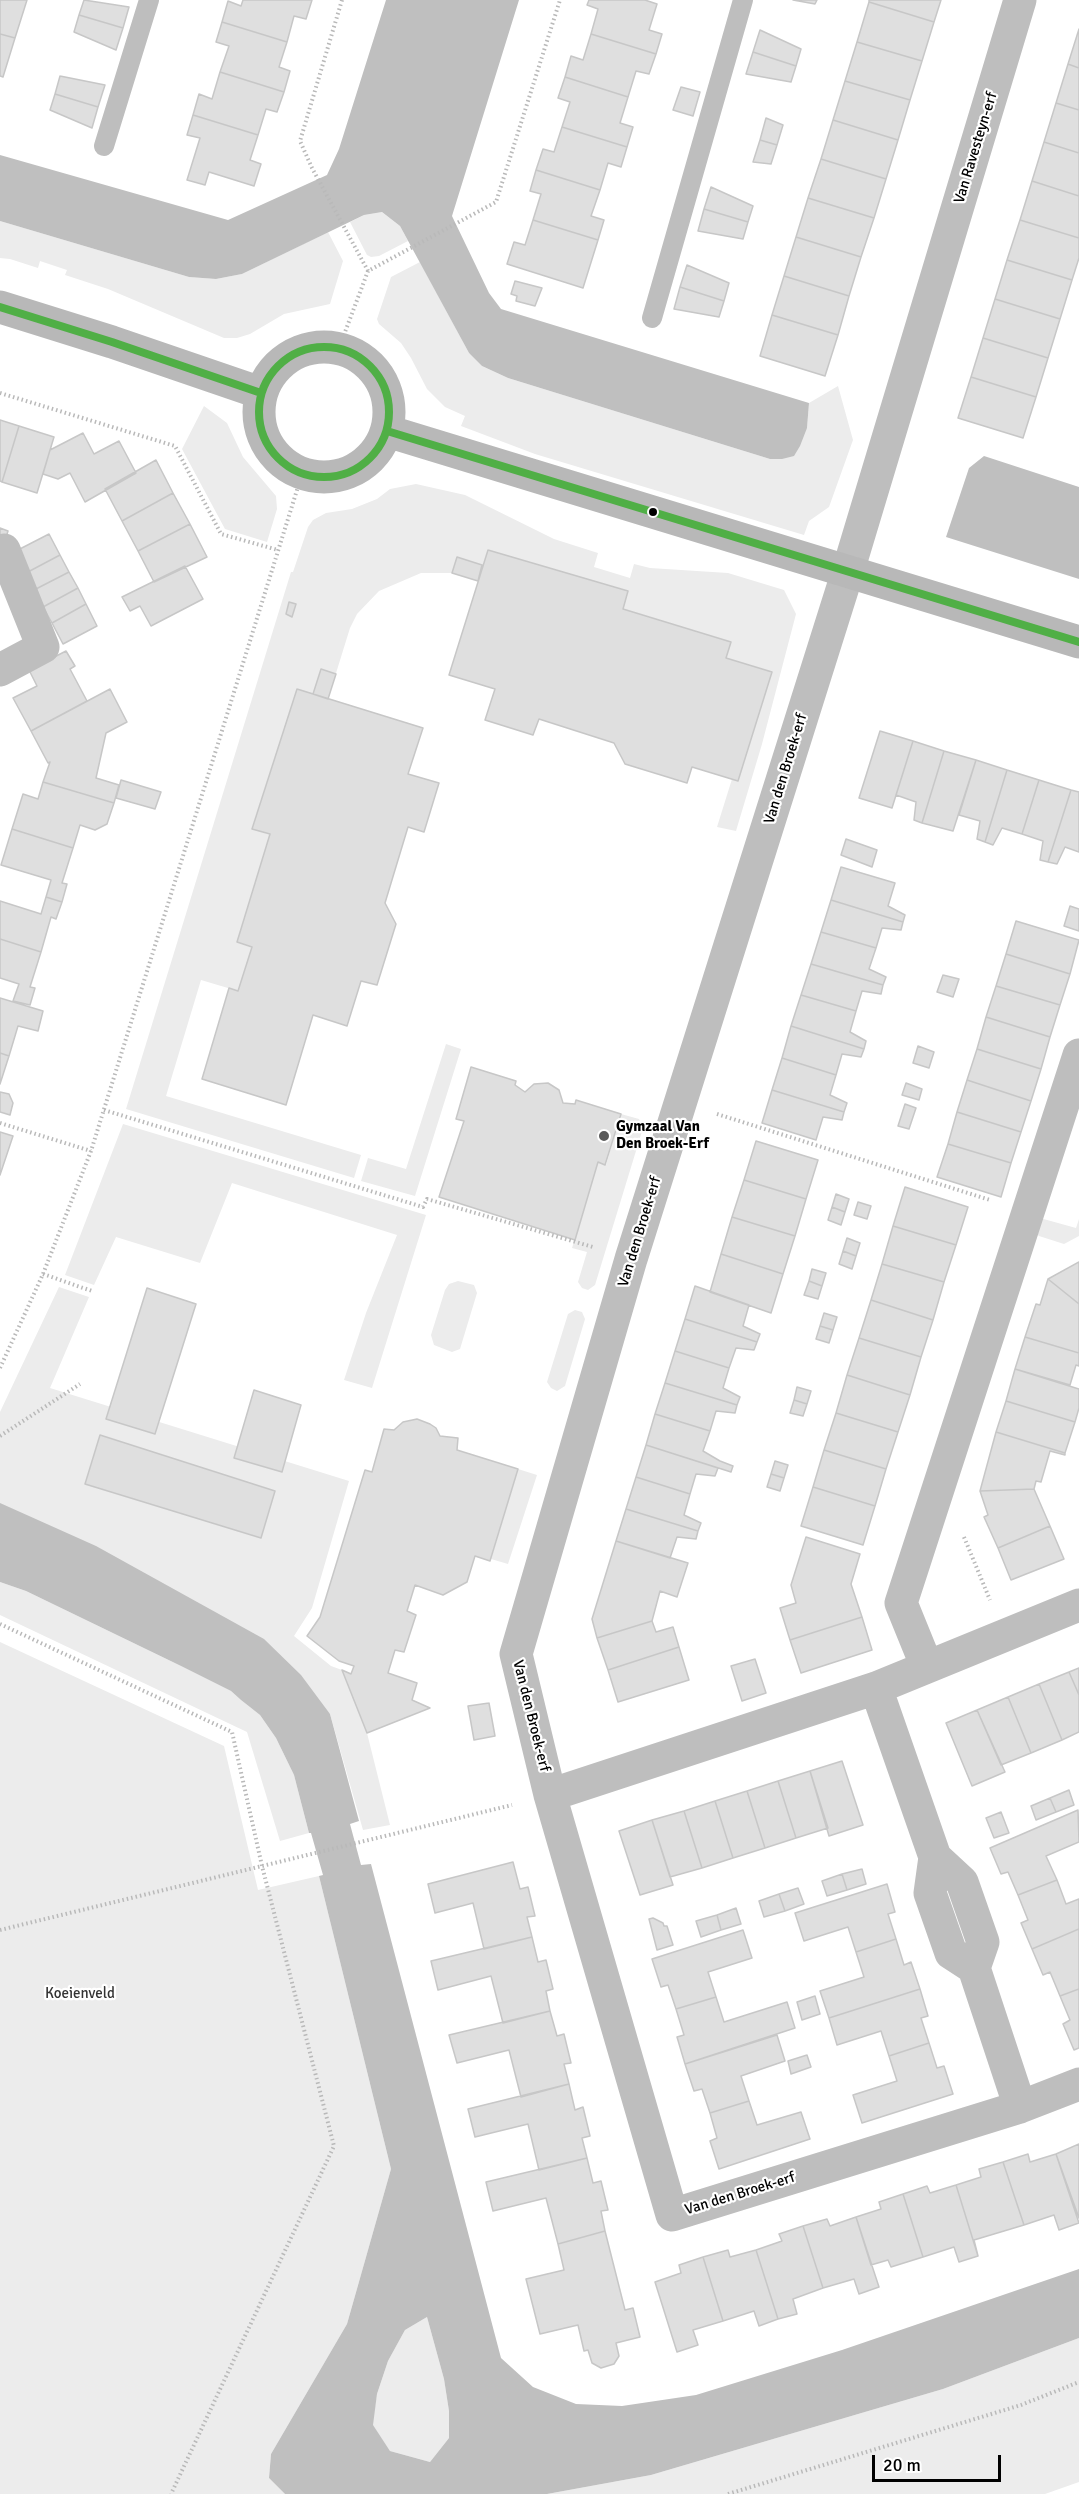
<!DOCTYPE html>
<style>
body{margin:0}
#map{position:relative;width:1079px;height:2494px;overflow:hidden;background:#fff;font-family:Signika,sans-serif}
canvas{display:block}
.scale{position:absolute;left:872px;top:2455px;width:129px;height:27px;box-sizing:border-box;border:3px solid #000;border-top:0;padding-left:8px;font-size:18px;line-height:21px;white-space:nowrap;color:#000;-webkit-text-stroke:4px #fff;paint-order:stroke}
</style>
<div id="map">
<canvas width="1079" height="2494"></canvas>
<div class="scale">20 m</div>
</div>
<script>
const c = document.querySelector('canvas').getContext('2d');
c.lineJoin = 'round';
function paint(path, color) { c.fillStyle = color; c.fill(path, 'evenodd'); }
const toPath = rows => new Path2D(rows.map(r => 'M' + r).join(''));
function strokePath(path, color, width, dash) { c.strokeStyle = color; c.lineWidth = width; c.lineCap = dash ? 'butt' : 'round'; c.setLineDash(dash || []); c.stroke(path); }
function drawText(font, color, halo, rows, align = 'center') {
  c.font = font + ' Signika,sans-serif'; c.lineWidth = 4.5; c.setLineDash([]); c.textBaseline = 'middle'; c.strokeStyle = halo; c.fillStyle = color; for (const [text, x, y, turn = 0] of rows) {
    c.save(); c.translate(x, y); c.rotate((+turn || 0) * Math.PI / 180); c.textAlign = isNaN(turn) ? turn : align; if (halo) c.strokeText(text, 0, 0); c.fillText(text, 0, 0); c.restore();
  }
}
paint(toPath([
 [382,212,400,226,408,241,379,256,371,257,367,255,350,222,364,215],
 [0,221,189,277,216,279,242,274,328,232,343,261,330,304,284,314,250,334,237,338,224,338,108,289,65,275,67,270,40,261,38,268,10,259,0,258],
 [420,262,469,353,482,366,508,378,770,459,807,428,809,403,838,386,853,440,829,507,809,521,804,535,535,454,461,426,465,416,445,407,427,389,411,358,401,343,379,324,377,319,391,277],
 [204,406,227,423,243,457,276,496,277,509,267,542,225,529,182,449],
 [416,484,465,495,554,539,598,553,594,567,630,578,634,564,650,568,728,573,784,590,796,614,762,744,736,831,717,827,732,779,738,781,772,672,726,658,731,642,623,609,628,591,488,550,478,581,451,573,421,573,379,591,357,614,350,628,328,699,297,689,252,828,270,834,237,942,252,947,238,991,201,980,166,1096,361,1155,354,1178,126,1109,291,572,293,572,308,527,313,520,326,513,352,509,377,499,390,489],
 [446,1044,461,1049,415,1196,361,1181,368,1158,406,1169],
 [621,1114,639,1119,643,1128,595,1285,588,1290,582,1288,578,1282,587,1252,572,1248,598,1162,606,1165],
 [123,1124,426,1215,372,1388,344,1380,366,1313,397,1235,232,1183,200,1263,116,1237,94,1285,65,1275],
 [1040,1218,1076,1228,1079,1219,1079,1236,1064,1244,1039,1236,1035,1233],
 [458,1281,474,1285,477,1293,460,1349,452,1352,434,1345,431,1335,445,1290,449,1284],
 [59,1287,89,1297,50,1388,349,1481,312,1608,294,1636,331,1666,342,1670,367,1733,390,1825,363,1830,330,1714,0,1504,0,1412],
 [575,1310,582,1312,585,1319,565,1386,557,1391,551,1388,547,1382,568,1314],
 [518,1469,537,1475,508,1564,491,1559],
 [0,1582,26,1591,181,1666,231,1691,241,1700,260,1715,276,1738,294,1775,309,1833,280,1841,247,1732,0,1615],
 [0,1642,224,1746,258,1890,319,1876,391,2169,347,2324,271,2454,269,2478,285,2494,0,2494],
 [427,2317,444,2379,449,2411,449,2438,430,2462,390,2451,372,2425,377,2394,388,2361,405,2330],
 [1079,2338,1079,2482,1045,2494,547,2494,651,2475,943,2389]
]), '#ececec');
paint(toPath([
 [386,0,519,0,452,216,489,293,501,309,809,403,807,428,800,446,794,456,782,459,770,459,508,378,482,366,469,353,400,226,382,212,364,215,242,274,216,279,189,277,0,221,0,155,228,220,327,175,339,149],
 [984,456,1079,487,1079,579,946,537,969,468],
 [0,1503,96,1546,264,1639,301,1675,330,1714,359,1821,350,1824,361,1865,371,1864,501,2358,533,2387,576,2404,622,2406,696,2395,842,2350,1079,2269,1079,2338,943,2389,651,2475,547,2494,285,2494,269,2478,271,2454,347,2324,391,2169,319,1876,323,1875,311,1833,309,1833,294,1775,276,1738,260,1715,241,1700,231,1691,181,1666,26,1591,0,1582],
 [427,2317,444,2379,449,2411,449,2438,430,2462,390,2451,373,2425,377,2394,388,2361,405,2330]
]), '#bfbfbf');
const building = toPath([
 [0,0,27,0,15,38,0,34,0,0],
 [84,0,129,7,123,28,79,15,84,0],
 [243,0,312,0,306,19,294,16,287,42,222,22,228,1,241,6,243,0],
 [589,0,645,0,657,4,649,30,662,34,656,54,591,34,598,9,587,5,589,0],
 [793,0,817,0,815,4,793,0],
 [869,0,941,0,934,22,869,2,869,0],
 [869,2,934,22,922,61,857,42,869,2],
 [79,15,123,28,116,50,74,32,79,15],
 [222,22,287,42,279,67,290,71,284,92,220,72,229,46,216,42,222,22],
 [1079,29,1079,68,1068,64,1079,29],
 [760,30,801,49,796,66,753,52,760,30],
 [0,34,15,38,3,77,0,76,0,34],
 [591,34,656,54,649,74,636,71,628,97,565,77,571,56,583,60,591,34],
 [857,42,922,61,910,100,845,81,857,42],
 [753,52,796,66,791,82,746,74,753,52],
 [1068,64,1079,68,1079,110,1056,103,1068,64],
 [220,72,284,92,277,112,266,109,258,135,193,115,199,94,212,99,220,72],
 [60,76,105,85,98,107,55,94,60,76],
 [565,77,628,97,620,123,633,127,627,147,562,127,570,102,558,98,565,77],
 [845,81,910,100,898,140,833,120,845,81],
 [681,87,700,92,693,116,673,110,681,87],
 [55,94,98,107,92,128,50,110,55,94],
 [1056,103,1079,110,1079,153,1044,142,1056,103],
 [193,115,258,135,250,160,261,164,254,186,209,172,205,185,187,180,200,138,187,135,193,115],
 [766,118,783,125,777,145,760,140,766,118],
 [833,120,898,140,886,179,821,159,833,120],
 [562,127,627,147,621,167,608,163,600,190,536,170,543,149,554,152,562,127],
 [760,140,777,145,771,164,753,162,760,140],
 [1044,142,1079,153,1079,196,1032,181,1044,142],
 [821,159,886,179,874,218,808,198,821,159],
 [536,170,600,190,591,216,604,220,598,240,533,220,541,194,530,191,536,170],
 [1032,181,1079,196,1079,238,1020,220,1032,181],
 [711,187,753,206,748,222,704,209,711,187],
 [808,198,874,218,861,257,796,237,808,198],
 [704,209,748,222,743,239,698,231,704,209],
 [533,220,598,240,583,288,507,264,514,242,525,245,533,220],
 [1020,220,1079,238,1079,258,1072,280,1007,260,1020,220],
 [796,237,861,257,849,296,784,276,796,237],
 [1007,260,1072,280,1060,319,995,299,1007,260],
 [687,265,729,283,724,301,680,287,687,265],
 [784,276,849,296,838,335,772,315,784,276],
 [515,281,542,288,535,306,516,301,517,296,511,294,515,281],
 [680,287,724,301,719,317,674,309,680,287],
 [995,299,1060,319,1048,358,983,338,995,299],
 [772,315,838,335,825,376,760,356,772,315],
 [983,338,1048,358,1036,397,971,377,983,338],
 [971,377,1036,397,1023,438,958,418,971,377],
 [0,420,19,426,2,482,0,481,0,420],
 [19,426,54,437,37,493,2,482,19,426],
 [83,433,94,454,119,441,136,473,85,502,70,473,58,479,43,474,50,450,83,433],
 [156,460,173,493,122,521,105,489,156,460],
 [173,493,190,524,138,551,122,521,173,493],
 [190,524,207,557,154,582,138,551,190,524],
 [0,528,8,531,4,544,0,543,0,528],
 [49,534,60,555,26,573,14,552,49,534],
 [488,550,628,591,623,609,731,642,726,658,772,672,738,781,692,767,687,783,625,764,614,743,539,719,533,735,485,720,495,689,449,675,488,550],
 [60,555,69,572,34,590,26,573,60,555],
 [457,557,482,565,478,581,452,573,457,557],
 [185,566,203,599,151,626,140,606,130,611,122,597,185,566],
 [69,572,78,588,43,607,34,590,69,572],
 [78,588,86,604,52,623,43,607,78,588],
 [289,602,296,604,292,617,286,614,289,602],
 [86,604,97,626,63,644,52,623,86,604],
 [66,651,75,666,70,669,87,701,31,731,13,698,37,686,29,670,66,651],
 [321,669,336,674,328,699,313,694,321,669],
 [110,689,127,722,106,733,96,778,119,785,114,803,43,782,50,762,48,763,31,731,110,689],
 [297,689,423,728,408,774,439,783,424,832,408,827,385,903,396,924,377,985,361,981,347,1026,313,1015,286,1105,202,1079,229,988,238,991,252,947,237,942,270,834,252,829,297,689],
 [880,731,913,741,892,808,859,798,880,731],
 [913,741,944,751,922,823,914,820,916,802,896,795,913,741],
 [944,751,976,760,953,831,922,823,944,751],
 [976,760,1007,770,985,842,977,839,980,821,959,815,976,760],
 [1007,770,1039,780,1022,834,1002,828,993,845,985,842,1007,770],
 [121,780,161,792,155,809,116,798,121,780],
 [1039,780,1071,790,1048,862,1040,860,1043,841,1022,834,1039,780],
 [43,782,114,803,107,824,95,830,80,825,73,848,12,829,23,794,38,799,43,782],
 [1071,790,1079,792,1079,852,1065,847,1057,864,1048,862,1071,790],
 [12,829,73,848,62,883,67,884,62,902,46,897,51,880,1,865,12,829],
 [846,839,877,850,872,867,841,855,846,839],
 [841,867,895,883,888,906,905,915,903,922,831,900,841,867],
 [46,897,62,902,56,919,51,917,41,952,0,939,0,901,41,914,46,897],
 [831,900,903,922,901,930,882,928,876,948,821,932,831,900],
 [1070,906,1079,909,1079,931,1064,926,1070,906],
 [1016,921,1079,940,1070,974,1006,954,1016,921],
 [821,932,876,948,869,969,886,977,883,985,811,964,821,932],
 [0,939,41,952,30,987,35,988,30,1005,13,1001,19,984,0,978,0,939],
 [1006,954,1070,974,1060,1005,996,986,1006,954],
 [811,964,883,985,881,994,862,991,856,1011,801,995,811,964],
 [943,975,959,979,953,997,937,992,943,975],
 [996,986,1060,1005,1050,1037,986,1017,996,986],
 [801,995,856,1011,850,1032,866,1041,864,1049,791,1026,801,995],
 [0,998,43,1011,38,1031,18,1026,9,1056,0,1053,0,998],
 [986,1017,1050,1037,1041,1069,977,1049,986,1017],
 [791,1026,864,1049,861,1057,842,1054,836,1075,782,1058,791,1026],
 [918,1046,934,1052,929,1068,913,1063,918,1046],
 [977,1049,1041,1069,1031,1101,967,1080,977,1049],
 [0,1053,9,1056,0,1084,0,1053],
 [782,1058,836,1075,830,1095,847,1103,844,1112,772,1090,782,1058],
 [471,1067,516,1081,515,1085,525,1092,534,1084,548,1083,559,1090,563,1103,575,1104,576,1100,621,1114,605,1165,598,1162,575,1240,439,1197,464,1121,456,1119,471,1067],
 [967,1080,1031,1101,1021,1132,957,1112,967,1080],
 [906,1083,922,1089,919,1100,902,1095,906,1083],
 [772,1090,844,1112,842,1120,823,1117,816,1140,762,1123,772,1090],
 [0,1092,9,1094,13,1103,10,1115,0,1112,0,1092],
 [905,1104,916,1108,909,1129,898,1126,905,1104],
 [957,1112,1021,1132,1011,1163,948,1144,957,1112],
 [0,1132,13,1136,0,1175,0,1132],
 [756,1141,818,1160,806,1199,744,1180,756,1141],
 [948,1144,1011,1163,1001,1197,937,1177,948,1144],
 [744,1180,806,1199,795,1236,732,1217,744,1180],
 [905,1187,968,1207,956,1245,893,1226,905,1187],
 [836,1194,849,1199,845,1212,832,1207,836,1194],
 [858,1202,871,1206,867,1219,854,1215,858,1202],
 [832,1207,845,1212,841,1225,828,1220,832,1207],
 [732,1217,795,1236,783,1274,721,1254,732,1217],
 [893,1226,956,1245,944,1282,882,1264,893,1226],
 [847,1238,860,1243,856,1256,843,1251,847,1238],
 [843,1251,856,1256,852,1269,839,1264,843,1251],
 [721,1254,783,1274,771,1313,710,1292,721,1254],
 [1079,1262,1079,1304,1048,1279,1079,1262],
 [882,1264,944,1282,933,1320,871,1300,882,1264],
 [812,1269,826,1273,822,1286,809,1281,812,1269],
 [1048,1279,1079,1304,1079,1353,1025,1337,1036,1304,1040,1305,1048,1279],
 [809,1281,822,1286,818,1299,804,1295,809,1281],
 [695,1286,749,1305,743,1326,760,1334,757,1342,685,1319,695,1286],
 [147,1288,196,1304,155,1434,106,1419,147,1288],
 [871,1300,933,1320,921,1357,859,1338,871,1300],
 [824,1313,837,1317,833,1330,820,1326,824,1313],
 [685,1319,757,1342,754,1350,736,1348,729,1368,675,1351,685,1319],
 [820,1326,833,1330,829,1343,816,1339,820,1326],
 [1025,1337,1079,1353,1079,1366,1076,1365,1070,1385,1015,1369,1025,1337],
 [859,1338,921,1357,910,1395,847,1375,859,1338],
 [675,1351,729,1368,723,1388,740,1397,737,1405,665,1383,675,1351],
 [1015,1369,1079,1389,1079,1408,1075,1422,1006,1401,1015,1369],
 [847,1375,910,1395,898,1432,836,1413,847,1375],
 [665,1383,737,1405,735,1413,716,1411,710,1431,655,1414,665,1383],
 [797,1387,811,1391,807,1404,794,1400,797,1387],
 [254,1390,301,1405,282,1472,234,1458,254,1390],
 [794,1400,807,1404,803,1416,790,1413,794,1400],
 [1006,1401,1075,1422,1065,1453,996,1432,1006,1401],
 [836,1413,898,1432,886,1469,824,1450,836,1413],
 [655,1414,710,1431,703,1451,720,1461,733,1466,731,1472,646,1445,655,1414],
 [417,1419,430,1424,436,1428,440,1436,458,1438,457,1450,518,1469,490,1561,475,1556,467,1582,443,1595,415,1585,407,1611,416,1615,404,1652,395,1650,388,1673,417,1683,412,1700,430,1708,367,1733,342,1670,351,1674,354,1666,339,1661,307,1636,320,1617,365,1470,372,1472,384,1429,394,1430,403,1422,417,1419],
 [996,1432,1065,1453,1065,1455,1050,1451,1041,1482,1036,1481,1034,1489,980,1491,996,1432],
 [100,1435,275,1491,261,1538,85,1484,100,1435],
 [646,1445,718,1468,715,1476,696,1474,690,1494,636,1477,646,1445],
 [824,1450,886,1469,875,1506,813,1487,824,1450],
 [775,1461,788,1465,784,1478,771,1474,775,1461],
 [771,1474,784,1478,780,1491,767,1487,771,1474],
 [636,1477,690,1494,684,1515,701,1523,698,1531,626,1509,636,1477],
 [813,1487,875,1506,863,1545,801,1526,813,1487],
 [1034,1489,1050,1526,998,1548,984,1517,988,1515,980,1491,1034,1489],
 [626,1509,698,1531,696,1539,677,1537,670,1558,616,1541,626,1509],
 [1050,1526,1064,1559,1011,1580,998,1548,1050,1526],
 [806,1537,860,1554,851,1584,862,1617,790,1640,780,1608,796,1603,791,1585,806,1537],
 [616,1541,688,1563,677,1597,660,1591,652,1621,597,1638,592,1619,616,1541],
 [862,1617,872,1650,801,1673,790,1640,862,1617],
 [652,1621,656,1632,673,1627,679,1647,608,1670,597,1638,652,1621],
 [679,1647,689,1680,618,1702,608,1670,679,1647],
 [755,1659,766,1693,742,1701,731,1666,755,1659],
 [1079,1668,1079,1695,1069,1672,1079,1668],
 [1069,1672,1079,1695,1079,1732,1062,1740,1039,1684,1069,1672],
 [1039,1684,1062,1740,1031,1753,1008,1697,1039,1684],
 [1008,1697,1031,1753,1001,1765,977,1710,1008,1697],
 [489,1703,495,1736,474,1740,468,1706,489,1703],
 [977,1710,1005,1772,972,1786,946,1723,977,1710],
 [842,1761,863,1825,829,1836,810,1771,842,1761],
 [810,1771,828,1828,796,1838,778,1781,810,1771],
 [778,1781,796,1838,765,1848,747,1791,778,1781],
 [1069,1790,1074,1805,1056,1812,1050,1798,1069,1790],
 [747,1791,765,1848,733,1858,715,1801,747,1791],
 [1050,1798,1056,1812,1036,1820,1031,1806,1050,1798],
 [715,1801,733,1858,702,1868,684,1811,715,1801],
 [1078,1810,1079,1842,1046,1856,1057,1880,1018,1895,1008,1872,1001,1874,990,1848,1078,1810],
 [684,1811,702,1868,670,1877,652,1820,684,1811],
 [1001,1812,1009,1833,994,1838,986,1818,1001,1812],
 [652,1820,673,1885,640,1895,619,1831,652,1820],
 [513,1862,520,1889,528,1887,535,1916,527,1917,532,1937,484,1949,473,1903,435,1913,428,1884,513,1862],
 [862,1869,866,1884,847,1890,842,1874,862,1869],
 [842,1874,847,1890,827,1896,822,1881,842,1874],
 [1057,1880,1066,1904,1079,1899,1079,1929,1032,1949,1021,1923,1028,1920,1018,1895,1057,1880],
 [887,1884,895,1912,888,1914,896,1939,856,1952,848,1927,804,1941,795,1913,887,1884],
 [798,1888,804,1904,785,1911,779,1894,798,1888],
 [779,1894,785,1911,764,1917,759,1901,779,1894],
 [736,1908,741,1924,721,1930,717,1915,736,1908],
 [717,1915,721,1930,701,1937,696,1921,717,1915],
 [653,1918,663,1923,664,1926,667,1926,673,1945,657,1950,649,1919,653,1918],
 [1079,1929,1079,1989,1060,1996,1050,1972,1043,1975,1032,1949,1079,1929],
 [743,1930,752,1958,708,1972,716,1997,676,2009,668,1985,661,1987,652,1959,743,1930],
 [532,1937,538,1962,546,1960,553,1989,546,1991,550,2011,503,2023,491,1976,438,1990,431,1961,532,1937],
 [896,1939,904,1965,911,1962,920,1989,829,2018,820,1991,864,1977,856,1952,896,1939],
 [920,1989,928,2016,921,2018,929,2043,889,2056,881,2031,837,2045,829,2018,920,1989],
 [1079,1989,1079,2048,1074,2050,1063,2024,1070,2020,1060,1996,1079,1989],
 [815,1996,820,2014,802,2020,797,2002,815,1996],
 [716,1997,724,2022,787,2002,795,2028,685,2064,677,2037,684,2035,676,2009,716,1997],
 [550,2011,557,2036,564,2034,571,2063,564,2064,569,2084,521,2097,509,2050,457,2063,449,2035,550,2011],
 [777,2035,785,2061,741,2076,749,2101,710,2113,702,2089,694,2091,685,2064,777,2035],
 [929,2043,937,2068,944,2066,953,2094,862,2123,853,2095,897,2081,889,2056,929,2043],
 [807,2055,811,2067,791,2074,788,2061,807,2055],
 [569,2084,575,2110,583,2107,590,2136,582,2138,587,2158,539,2170,528,2124,475,2137,468,2109,569,2084],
 [749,2101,757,2125,801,2112,810,2139,719,2169,710,2141,717,2138,710,2113,749,2101],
 [1079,2144,1079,2218,1056,2154,1079,2144],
 [1028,2154,1030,2162,1056,2154,1079,2223,1059,2230,1054,2215,1024,2225,1003,2162,1028,2154],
 [587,2158,593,2183,601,2181,608,2210,601,2211,605,2231,558,2244,546,2198,493,2211,486,2182,587,2158],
 [1003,2162,1024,2225,974,2240,978,2256,956,2185,981,2177,979,2169,1003,2162],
 [956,2185,978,2256,959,2262,954,2247,923,2257,903,2194,927,2186,930,2193,956,2185],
 [903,2194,923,2257,891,2267,888,2260,871,2265,856,2217,881,2209,879,2202,903,2194],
 [856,2217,879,2287,859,2294,854,2279,823,2288,803,2226,827,2219,830,2226,856,2217],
 [803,2226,823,2288,793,2299,797,2314,778,2319,756,2250,782,2241,779,2234,803,2226],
 [605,2231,625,2310,633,2308,640,2337,616,2343,619,2356,614,2364,601,2368,592,2363,588,2350,584,2351,578,2325,540,2334,526,2279,564,2270,558,2244,605,2231],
 [728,2250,730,2257,756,2250,778,2319,759,2326,754,2311,723,2321,703,2257,728,2250],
 [703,2257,723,2321,693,2330,698,2345,677,2352,655,2282,681,2273,679,2265,703,2257]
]);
paint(building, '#dfdfdf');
strokePath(building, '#c7c7c7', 1.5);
strokePath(toPath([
 [342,0,300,141,312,168,368,271],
 [339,348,368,271,496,202,560,0],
 [0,393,175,446,221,534,278,550],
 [104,1110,423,1207,427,1199,593,1247],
 [717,1114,990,1200],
 [0,1123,91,1151],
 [43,1274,92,1291],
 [0,1368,43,1274,91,1151,302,474],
 [0,1436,80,1384],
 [964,1537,990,1600],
 [0,1624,232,1732,262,1866,334,2146,171,2494],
 [0,1930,512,1805],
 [728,2494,1021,2405,1079,2382]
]), '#b9b9b9', 4, [1.5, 3]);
strokePath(toPath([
 [104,146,149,0],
 [652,318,743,0]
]), '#bebebe', 20);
strokePath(toPath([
 [1020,0,848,571,631,1259,516,1654,550,1795,672,2215,1020,2107,1079,2084],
 [0,670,43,647,4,550],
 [927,1667,901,1603,1079,1055],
 [876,1688,935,1857,930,1893,951,1953,974,1968],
 [550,1795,876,1688,1079,1605],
 [935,1857,962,1882,983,1942,974,1968,1020,2107]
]), '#bebebe', 33);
strokePath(toPath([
 [0,307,112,342,261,393],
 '259 412a65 65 0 1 1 130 0a65 65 0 1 1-130 0Z',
 [387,431,1079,642]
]), '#b8b8b8', 33);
strokePath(toPath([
 [0,307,112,342,261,393],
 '259 412a65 65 0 1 1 130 0a65 65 0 1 1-130 0Z',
 [387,431,1079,642]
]), '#50af46', 8);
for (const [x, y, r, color] of [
 [653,512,5,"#000"],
 [604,1136,6,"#595959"]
]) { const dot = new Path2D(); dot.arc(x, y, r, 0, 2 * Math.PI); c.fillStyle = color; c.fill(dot); strokePath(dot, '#fff', 2); }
drawText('15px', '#000', '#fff', [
 ["Van Ravesteyn-erf",976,148,-73],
 ["Van den Broek-erf",786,769,-73],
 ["Van den Broek-erf",640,1232,-73],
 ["Van den Broek-erf",531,1716,76],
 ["Van den Broek-erf",740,2194,-17]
]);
drawText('bold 15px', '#000', '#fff', [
 ["Gymzaal Van",616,1127],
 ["Den Broek-Erf",616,1144]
], 'left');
drawText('15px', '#333', '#fff', [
 ["Koeienveld",80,1994]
]);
</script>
